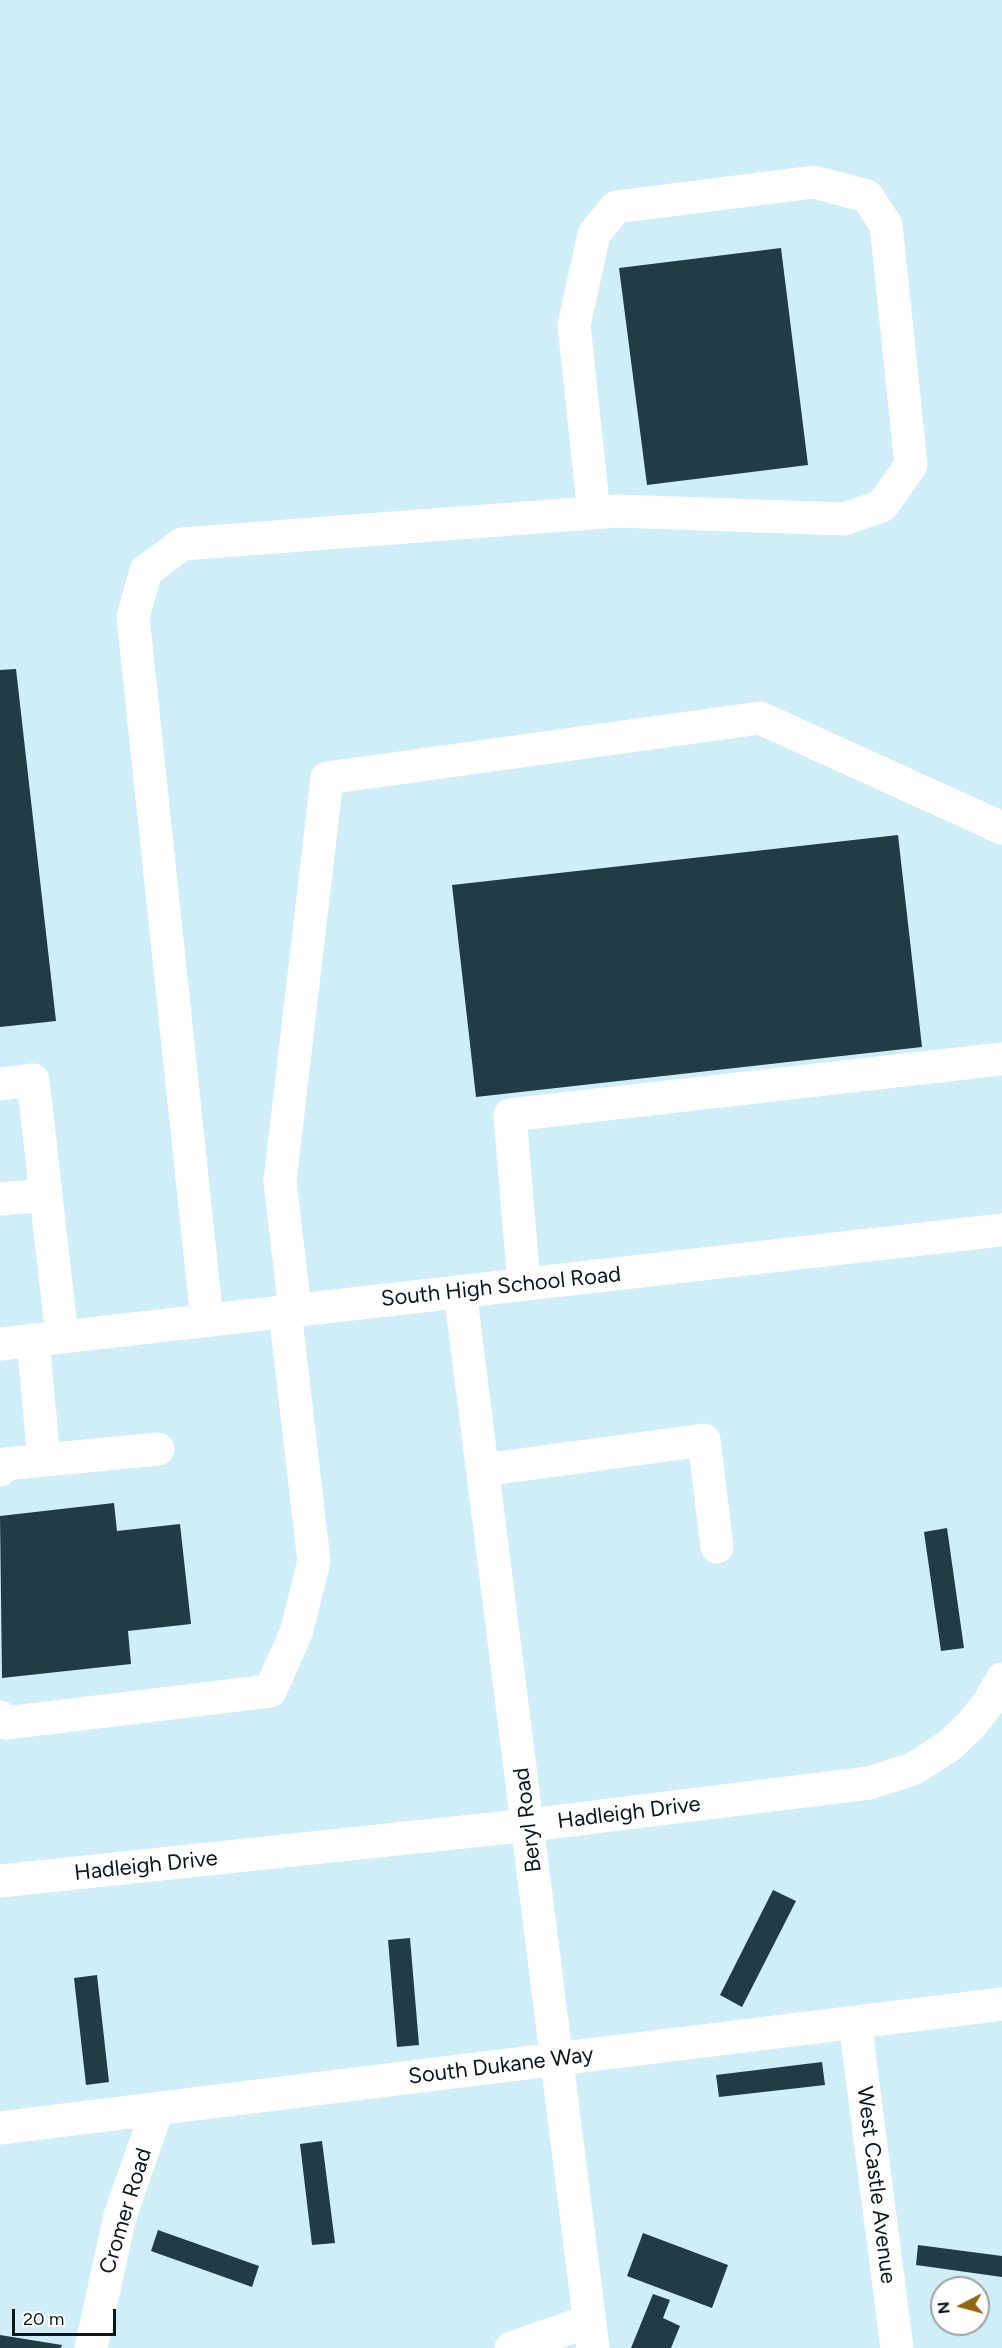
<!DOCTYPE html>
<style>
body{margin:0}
#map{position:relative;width:1002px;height:2348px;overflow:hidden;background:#cfeef8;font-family:Figtree,sans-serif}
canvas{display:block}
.north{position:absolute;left:930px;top:2276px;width:60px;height:60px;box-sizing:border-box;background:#fff;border:2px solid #9da2a3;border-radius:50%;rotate:264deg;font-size:16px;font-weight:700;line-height:24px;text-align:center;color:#0b161a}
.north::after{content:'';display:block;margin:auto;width:21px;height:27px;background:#926711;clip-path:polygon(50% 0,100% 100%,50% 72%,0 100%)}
.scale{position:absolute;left:12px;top:2309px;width:104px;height:27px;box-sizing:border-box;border:3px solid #0b161a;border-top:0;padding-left:8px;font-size:18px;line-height:21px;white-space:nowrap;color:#0b161a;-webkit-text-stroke:4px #fff;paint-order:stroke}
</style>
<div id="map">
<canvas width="1002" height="2348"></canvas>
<div class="north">N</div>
<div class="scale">20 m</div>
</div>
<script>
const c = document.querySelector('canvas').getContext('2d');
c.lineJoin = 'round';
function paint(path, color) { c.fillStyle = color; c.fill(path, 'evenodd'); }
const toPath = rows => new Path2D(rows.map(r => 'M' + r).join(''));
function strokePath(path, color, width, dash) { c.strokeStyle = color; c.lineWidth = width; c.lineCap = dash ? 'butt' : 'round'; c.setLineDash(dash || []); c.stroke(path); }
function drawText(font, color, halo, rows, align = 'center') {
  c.font = font + ' Figtree,sans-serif'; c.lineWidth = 6; c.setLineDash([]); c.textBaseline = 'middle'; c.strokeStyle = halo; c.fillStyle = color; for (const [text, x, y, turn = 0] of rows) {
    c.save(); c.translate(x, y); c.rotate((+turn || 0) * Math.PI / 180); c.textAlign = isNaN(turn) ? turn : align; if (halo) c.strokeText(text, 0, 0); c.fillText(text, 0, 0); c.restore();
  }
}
paint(toPath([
 [781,248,808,465,647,485,619,268],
 [16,669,56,1021,0,1027,0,670],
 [898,835,922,1047,476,1097,452,885],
 [114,1503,117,1531,180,1524,191,1624,128,1631,131,1664,2,1678,0,1516],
 [947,1528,964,1648,941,1651,924,1532],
 [773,1890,796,1901,742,2007,720,1995],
 [410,1938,419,2045,397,2047,388,1940],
 [97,1975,109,2082,86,2085,74,1978],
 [822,2062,825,2085,719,2097,716,2075],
 [322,2141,335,2243,312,2245,300,2144],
 [158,2230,259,2266,252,2287,151,2251],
 [643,2233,728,2265,712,2308,627,2276],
 [918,2245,1002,2256,1002,2277,916,2265],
 [653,2294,670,2300,663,2318,680,2326,671,2348,631,2348],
 [0,2335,62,2345,61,2348,0,2348]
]), '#213c44');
strokePath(toPath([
 [0,1084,33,1080,62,1337],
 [0,1199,46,1195],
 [524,1284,510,1115,1002,1059],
 [460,1291,593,2348],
 [295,1310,280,1181,327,778,760,718,1002,828],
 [207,1320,133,617,146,571,182,544,618,511,844,519,882,506,911,465,886,225,867,196,814,182,616,207,594,234,574,325,594,513],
 [0,1344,1002,1230],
 [44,1460,158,1449],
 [0,1470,6,1464,44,1460,33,1340],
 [483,1470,704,1440,717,1547],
 [0,1717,6,1723,270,1691,296,1633,314,1561,285,1312],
 [0,1881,529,1825,869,1783,913,1769,949,1746,971,1725,990,1701,1002,1679],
 [855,2022,897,2348],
 [0,2128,1002,2004],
 [91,2348,120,2216,157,2110],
 [511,2348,589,2321]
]), '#fff', 33);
drawText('22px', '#0b161a', '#fff', [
 ["South High School Road",501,1287,-6],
 ["Hadleigh Drive",629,1813,-7],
 ["Beryl Road",528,1820,-97],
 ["Hadleigh Drive",146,1866,-6],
 ["South Dukane Way",501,2066,-7],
 ["West Castle Avenue",876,2185,83],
 ["Cromer Road",126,2211,-73]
]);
</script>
